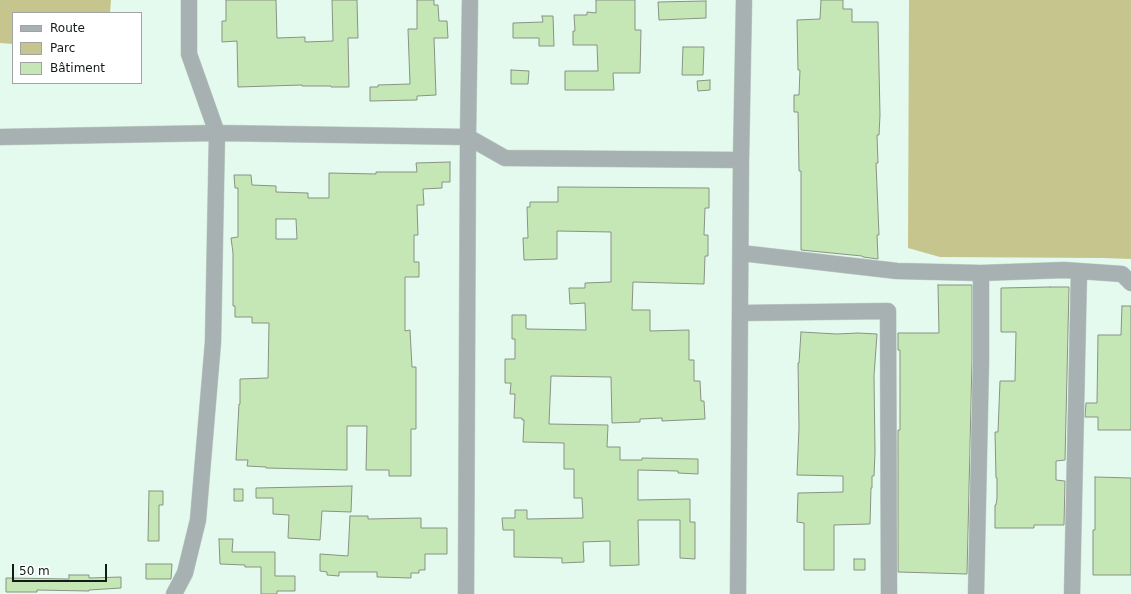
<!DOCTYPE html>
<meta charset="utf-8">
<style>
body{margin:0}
#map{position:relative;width:1131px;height:594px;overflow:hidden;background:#e4faef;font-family:"DejaVu Sans",sans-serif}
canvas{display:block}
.legend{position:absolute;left:12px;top:12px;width:130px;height:72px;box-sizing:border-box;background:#fff;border:1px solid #a1a4a2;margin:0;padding:5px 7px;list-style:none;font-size:12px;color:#131b17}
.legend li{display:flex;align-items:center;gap:8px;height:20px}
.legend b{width:20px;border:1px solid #a1a4a2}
.scale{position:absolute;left:12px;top:564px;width:95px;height:18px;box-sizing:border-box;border:2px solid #131b17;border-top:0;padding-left:5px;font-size:12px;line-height:14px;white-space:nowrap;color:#131b17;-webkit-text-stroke:3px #fff;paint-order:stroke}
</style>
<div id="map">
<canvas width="1131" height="594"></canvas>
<ul class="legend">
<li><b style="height:5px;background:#a7b1b1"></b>Route</li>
<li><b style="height:11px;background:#c6c58d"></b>Parc</li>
<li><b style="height:11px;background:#c5e7b5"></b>Bâtiment</li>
</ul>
<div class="scale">50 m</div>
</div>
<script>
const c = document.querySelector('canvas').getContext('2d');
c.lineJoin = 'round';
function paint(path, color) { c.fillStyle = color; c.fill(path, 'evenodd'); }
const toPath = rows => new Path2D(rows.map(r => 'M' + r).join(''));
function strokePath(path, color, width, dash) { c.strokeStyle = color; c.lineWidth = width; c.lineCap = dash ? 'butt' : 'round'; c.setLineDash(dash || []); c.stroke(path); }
paint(toPath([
 [0,0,111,0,110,13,13,13,13,44,0,43],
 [909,0,1131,0,1131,259,1103,258,940,257,908,248]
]), '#c6c58d');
const building = toPath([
 [226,0,276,0,277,38,305,37,305,42,333,41,332,0,357,0,358,38,348,38,349,87,331,87,331,86,302,86,302,85,238,87,237,41,222,42,222,21,226,21,226,0],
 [417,0,434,0,434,5,438,5,439,21,447,21,448,38,434,38,436,95,417,96,417,100,370,101,370,87,378,87,378,85,410,84,408,29,417,29,417,0],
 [596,0,635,0,635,30,641,30,640,73,613,73,614,90,565,90,565,71,598,71,597,45,573,45,573,31,575,31,574,15,587,15,587,12,596,13,596,0],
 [821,0,843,0,843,9,852,9,852,22,878,22,880,115,879,135,877,135,878,163,876,163,879,235,877,235,878,259,863,257,862,256,801,250,801,171,799,171,798,112,794,112,794,95,799,95,800,70,798,70,797,20,820,19,821,0],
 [706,1,706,18,659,20,658,2,706,1],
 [542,16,553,16,554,46,539,46,539,38,513,38,513,23,543,22,542,16],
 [683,47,704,47,703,75,682,75,683,47],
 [511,70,529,71,528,84,511,84,511,70],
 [710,80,710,90,698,91,697,81,710,80],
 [450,162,450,182,442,182,442,188,423,189,424,205,417,205,418,235,414,235,414,262,419,262,419,277,405,277,405,331,410,330,412,367,416,367,416,429,411,429,411,476,389,476,389,470,366,470,367,426,347,426,347,470,266,468,266,467,247,466,248,460,236,460,239,404,240,404,240,379,268,378,269,323,252,323,252,317,235,317,235,306,233,306,233,253,231,238,238,237,238,188,235,188,234,175,251,175,252,185,276,186,276,192,308,193,308,198,329,198,329,173,376,174,376,172,417,172,416,163,450,162],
 [276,219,296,219,297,239,276,239,276,219],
 [558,187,709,188,709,208,705,208,704,235,708,235,708,256,705,256,704,284,633,282,632,310,650,310,650,331,689,330,689,360,694,360,694,381,700,381,701,401,704,401,705,419,662,421,662,418,640,419,640,422,612,423,611,377,551,376,549,424,608,425,607,447,620,447,620,460,642,460,642,458,698,459,698,474,678,473,678,471,638,470,638,500,690,499,690,522,695,522,695,559,680,558,680,520,638,520,639,565,610,566,610,541,583,542,584,562,562,563,562,558,514,557,514,530,503,530,502,518,515,518,515,510,527,510,527,519,583,518,582,498,574,498,574,469,564,469,564,443,523,442,524,420,522,420,522,418,514,418,515,394,510,394,511,383,505,383,505,359,515,359,515,339,512,339,512,315,526,315,526,328,527,329,586,330,585,303,570,304,569,288,585,288,585,283,611,282,611,232,557,231,557,259,524,260,523,238,528,238,527,207,530,207,530,202,558,202,558,187],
 [938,285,972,285,972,361,967,574,898,572,898,430,900,430,900,350,898,350,898,333,939,333,938,285],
 [1050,287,1069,287,1065,460,1056,461,1056,480,1065,481,1064,525,1034,525,1034,528,995,528,995,505,996,505,997,498,997,478,996,478,995,432,998,432,1000,381,1015,381,1016,332,1001,332,1001,288,1050,287],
 [1122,306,1131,306,1131,430,1098,430,1098,417,1085,417,1086,403,1097,403,1098,335,1121,335,1122,306],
 [801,332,837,334,858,333,877,334,874,376,875,452,874,476,872,476,872,488,871,488,870,524,834,525,834,570,804,570,804,523,797,522,798,493,843,492,843,476,797,475,799,428,798,363,799,363,801,332],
 [1095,477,1131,478,1131,575,1093,575,1093,530,1095,530,1095,477],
 [352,486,351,512,322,511,320,540,288,538,289,515,273,514,273,498,256,498,256,488,352,486],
 [234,489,243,489,243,501,234,501,234,489],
 [149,491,163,491,163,505,159,505,159,541,148,541,149,491],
 [350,516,368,516,368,519,421,518,421,528,447,528,447,554,425,554,425,570,419,570,419,573,411,573,411,578,377,577,377,572,339,572,339,576,327,575,327,572,320,571,320,554,348,556,350,516],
 [219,539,233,539,232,552,275,552,275,576,295,576,295,591,277,591,277,594,261,594,261,567,245,567,245,565,220,564,219,539],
 [854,559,865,559,865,570,854,570,854,559],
 [146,564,172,564,171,579,146,579,146,564],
 [69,575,89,575,89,578,121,577,121,588,89,590,89,591,37,590,37,592,6,592,6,578,69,579,69,575]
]);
paint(building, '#c5e7b5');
strokePath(building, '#889383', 1);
const minor = toPath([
 [0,137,217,133,468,137,505,158,741,160],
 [741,253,897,271,981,273,1064,270,1122,274,1131,283],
 [740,313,888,311,889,594],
 [174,594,185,573,198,520,213,342,217,133,189,54,189,0],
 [466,594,468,137,470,0],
 [738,594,741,160,744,0],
 [976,594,981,361,981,273],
 [1072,594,1079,272]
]);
strokePath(minor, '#c3d6cc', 17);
strokePath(minor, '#a7b1b1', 16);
</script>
